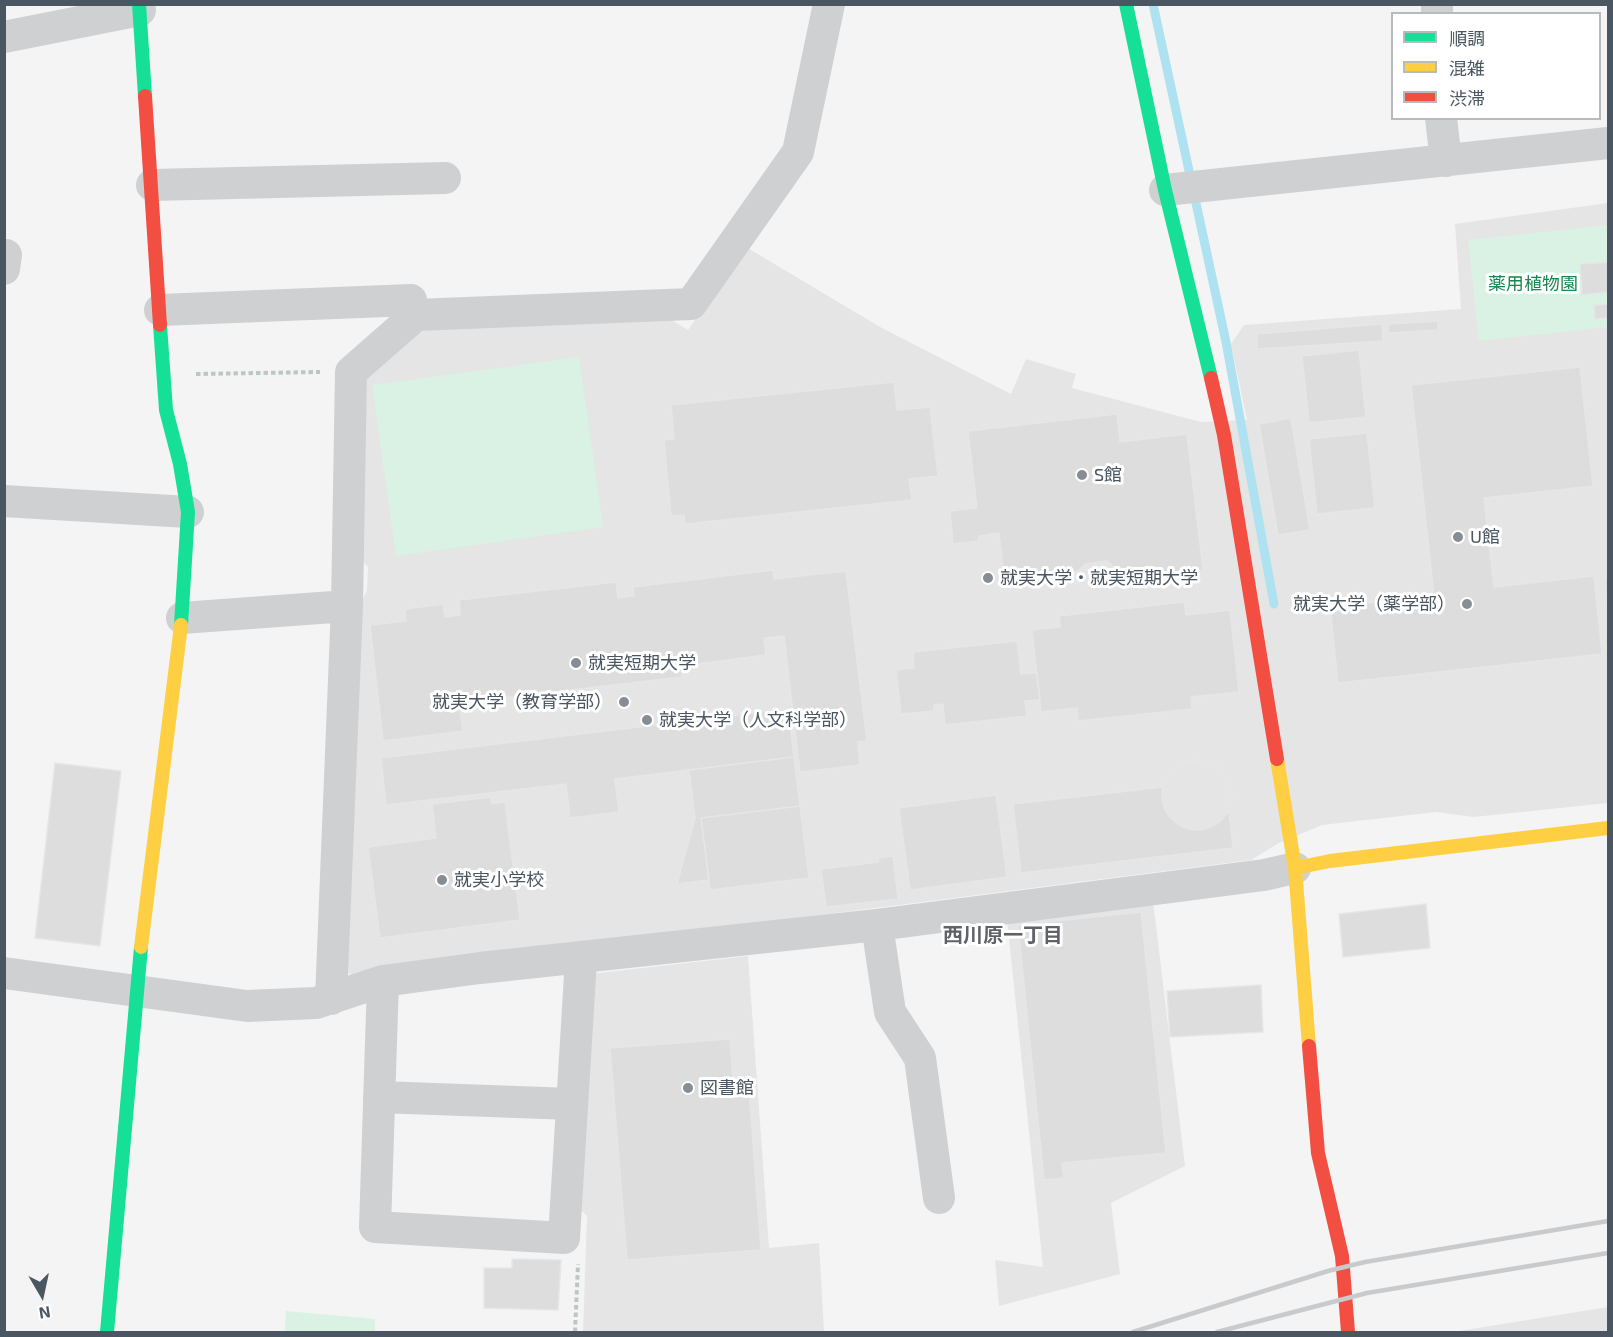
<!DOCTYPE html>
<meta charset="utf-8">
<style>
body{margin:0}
#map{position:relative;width:1613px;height:1337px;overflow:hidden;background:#f4f4f4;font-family:"Exo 2","Noto Sans JP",sans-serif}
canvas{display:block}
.frame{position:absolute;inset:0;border:6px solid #4a5661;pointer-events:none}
.legend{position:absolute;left:1391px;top:12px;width:210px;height:108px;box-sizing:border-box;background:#fff;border:2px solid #b7bbc0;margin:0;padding:8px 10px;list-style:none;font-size:18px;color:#4a5661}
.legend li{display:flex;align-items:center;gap:12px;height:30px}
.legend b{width:30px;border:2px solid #b7bbc0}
.north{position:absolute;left:12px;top:1265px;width:60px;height:60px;-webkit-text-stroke:4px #fff;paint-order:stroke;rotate:171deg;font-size:16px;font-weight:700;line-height:24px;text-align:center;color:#4a5661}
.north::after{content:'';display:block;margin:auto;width:21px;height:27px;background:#4a5661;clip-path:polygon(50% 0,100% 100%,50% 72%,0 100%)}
</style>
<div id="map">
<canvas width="1613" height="1337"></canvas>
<div class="frame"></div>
<ul class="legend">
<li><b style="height:8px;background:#16e098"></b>順調</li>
<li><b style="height:8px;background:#ffcf43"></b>混雑</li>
<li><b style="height:8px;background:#f24e42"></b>渋滞</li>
</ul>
<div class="north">N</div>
</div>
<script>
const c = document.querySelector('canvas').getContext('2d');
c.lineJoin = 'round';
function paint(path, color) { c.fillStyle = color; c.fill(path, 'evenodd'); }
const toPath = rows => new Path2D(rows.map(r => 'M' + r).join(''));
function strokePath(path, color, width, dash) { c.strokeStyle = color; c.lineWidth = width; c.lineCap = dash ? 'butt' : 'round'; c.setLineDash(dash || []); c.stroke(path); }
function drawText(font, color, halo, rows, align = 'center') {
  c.font = font + ' "Exo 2","Noto Sans JP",sans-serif'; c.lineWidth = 6; c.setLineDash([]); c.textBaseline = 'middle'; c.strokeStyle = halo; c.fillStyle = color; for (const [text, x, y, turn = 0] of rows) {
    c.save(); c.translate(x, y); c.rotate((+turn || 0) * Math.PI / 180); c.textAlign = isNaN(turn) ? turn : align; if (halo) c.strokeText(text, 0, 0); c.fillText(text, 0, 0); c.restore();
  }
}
paint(toPath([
 [1608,203,1608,803,1474,817,1436,812,1322,825,1279,843,1251,860,351,975,343,968,356,615,367,590,368,567,358,556,363,372,427,321,664,315,688,330,746,247,880,327,1011,394,1026,359,1076,374,1072,388,1201,422,1247,420,1231,344,1244,325,1461,309,1455,224],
 [1153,901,1185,1166,1111,1203,1120,1274,999,1306,995,1260,1043,1267,1007,919],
 [748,956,769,1248,819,1243,824,1332,583,1332,587,1216,579,1208,590,974],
 [1608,1307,1608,1332,1453,1332]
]), '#e6e5e6');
paint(toPath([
 [1608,225,1608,327,1479,341,1468,240],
 [579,357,603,527,396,556,372,385],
 [286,1311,375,1319,375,1332,285,1331]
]), '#d9f2e3');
strokePath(toPath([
 [1153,4,1226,342,1274,604]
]), '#aee2f0', 9);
const building = toPath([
 [1608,262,1608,292,1582,295,1580,264,1608,262],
 [1608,304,1608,318,1595,319,1594,305,1608,304],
 [1438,321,1438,330,1388,333,1388,324,1438,321],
 [1382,324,1383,341,1257,349,1257,334,1382,324],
 [1359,350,1366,417,1309,423,1302,356,1359,350],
 [1580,367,1593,486,1484,498,1494,587,1594,576,1602,654,1338,683,1330,607,1434,596,1411,385,1580,367],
 [894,382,897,410,930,407,938,476,909,479,912,500,685,524,684,515,671,516,664,440,674,439,671,405,894,382],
 [1117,414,1120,442,1187,434,1203,570,1127,578,1107,561,1085,564,1077,572,1054,575,1055,580,1005,586,999,533,979,536,979,541,953,544,950,511,977,508,968,431,1117,414],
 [1291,418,1310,530,1278,535,1259,424,1291,418],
 [1367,433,1375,508,1317,514,1309,439,1367,433],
 [773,570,774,579,846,571,867,741,858,742,860,765,800,772,784,636,764,638,766,655,681,666,682,677,459,703,463,731,383,741,370,625,406,621,405,609,443,604,445,617,460,615,459,600,616,582,618,598,634,596,633,587,773,570],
 [1605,579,1608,579,1608,613,1605,579],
 [1184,602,1186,615,1230,610,1239,692,1191,697,1192,709,1078,721,1077,708,1041,712,1032,630,1060,627,1059,616,1184,602],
 [1017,641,1021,674,1037,673,1040,700,1025,701,1027,716,945,725,943,704,934,705,934,711,901,714,896,670,914,668,913,652,1017,641],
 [788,709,794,757,615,779,619,812,570,818,566,784,386,805,381,758,788,709],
 [794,757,800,806,701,818,709,880,677,884,695,818,689,770,794,757],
 '1162 795a35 35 0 1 1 70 0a35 35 0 1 1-70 0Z',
 [1202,760,1220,768,1230,782,1232,801,1229,811,1233,848,1021,873,1013,804,1163,787,1172,770,1181,764,1202,760],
 [55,763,121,771,100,946,35,938,55,763],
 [996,795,1007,877,910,890,899,808,996,795],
 [491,797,492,804,505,802,520,920,380,938,368,847,436,838,432,804,491,797],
 [800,806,809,878,710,890,701,818,800,806],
 [893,856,898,899,826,907,821,869,879,862,878,858,893,856],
 [1426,904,1430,948,1343,957,1339,914,1426,904],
 [1141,912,1166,1153,1062,1163,1064,1178,1044,1180,1018,925,1141,912],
 [1261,985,1263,1032,1170,1037,1167,991,1261,985],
 [730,1039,734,1091,749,1089,761,1250,627,1260,610,1048,730,1039],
 [512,1259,561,1260,558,1310,484,1308,484,1268,512,1268,512,1259]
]);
paint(building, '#ddddde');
strokePath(building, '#e5e6e7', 1.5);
strokePath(toPath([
 [196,374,320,372],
 [575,1332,578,1264]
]), '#bcc7c4', 4, [4.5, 3]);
strokePath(toPath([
 [1437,14,1437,4],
 [4,37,140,10],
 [1441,118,1446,161],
 [152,185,445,178],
 [1165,190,1608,143],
 [4,255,6,255,4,269],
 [160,310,411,300],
 [4,501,188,512],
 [182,618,347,606],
 [877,925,890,1012,920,1058,939,1198],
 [4,973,247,1006,316,1003,383,981,480,968,877,925,1264,875,1295,868],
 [383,981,375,1227,564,1238,581,959],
 [331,999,347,606,351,372,416,315,691,304,798,152,829,4],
 [379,1097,572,1104]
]), '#ced0d2', 32);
strokePath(toPath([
 [139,4,145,96],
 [1126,4,1165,190,1211,378],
 [160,325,166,410,180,464,188,512,181,625],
 [107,1332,141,947]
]), '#16e098', 14);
strokePath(toPath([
 [1277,759,1295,868,1309,1046],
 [1295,868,1330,861,1608,828],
 [141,947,181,625]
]), '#ffcf43', 14);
strokePath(toPath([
 [145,96,160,325],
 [1211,378,1224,435,1277,759],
 [1309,1046,1318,1153,1342,1256,1348,1332]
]), '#f24e42', 14);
strokePath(toPath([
 [1133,1332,1328,1271,1365,1262,1608,1221],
 [1217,1332,1367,1293,1608,1253]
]), '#c9cacc', 4.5);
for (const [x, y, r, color] of [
 [1082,475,6,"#868d94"],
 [1458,537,6,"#868d94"],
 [988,578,6,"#868d94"],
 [1467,604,6,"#868d94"],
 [576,663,6,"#868d94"],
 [624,702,6,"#868d94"],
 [647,720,6,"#868d94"],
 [442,880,6,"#868d94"],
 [688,1088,6,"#868d94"]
]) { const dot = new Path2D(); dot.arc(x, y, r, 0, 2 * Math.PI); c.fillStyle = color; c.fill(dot); strokePath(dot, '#fff', 2); }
drawText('18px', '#17864f', '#fff', [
 ["薬用植物園",1533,284]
]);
drawText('18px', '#4a5661', '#fff', [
 ["S館",1094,475],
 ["U館",1470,537],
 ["就実大学・就実短期大学",1000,578],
 ["就実大学（薬学部）",1455,604,"right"],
 ["就実短期大学",588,663],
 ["就実大学（教育学部）",612,702,"right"],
 ["就実大学（人文科学部）",659,720],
 ["就実小学校",454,880],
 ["図書館",700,1088]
], 'left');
drawText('bold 20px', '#5f6368', '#fff', [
 ["西川原一丁目",1003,935]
]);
</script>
